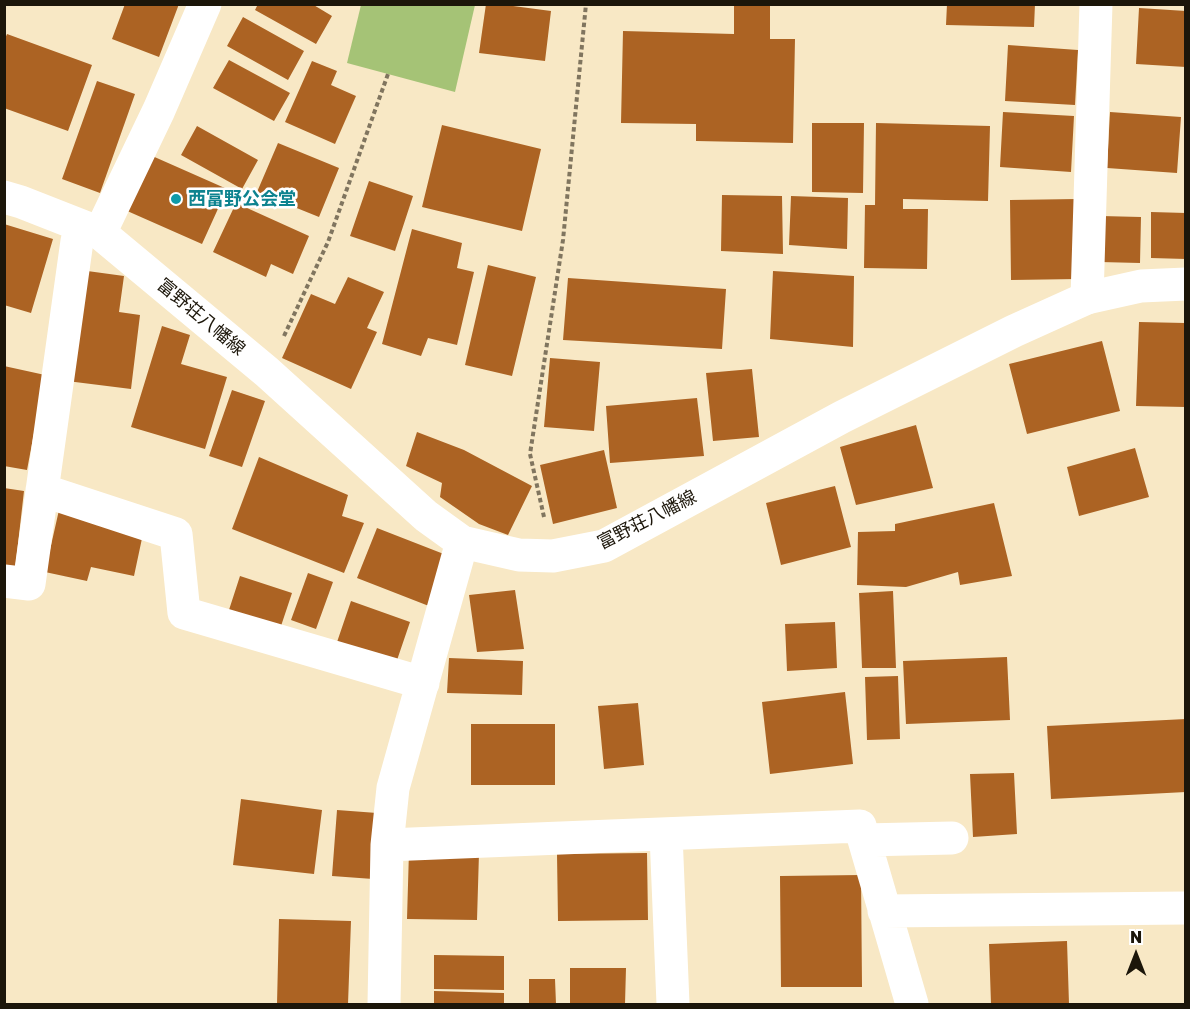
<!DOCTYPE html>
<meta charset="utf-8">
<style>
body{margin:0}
#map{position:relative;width:1190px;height:1009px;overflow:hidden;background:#f8e8c5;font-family:"Golos Text",sans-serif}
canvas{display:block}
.frame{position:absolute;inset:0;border:6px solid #1c160a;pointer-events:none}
.north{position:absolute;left:1106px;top:925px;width:60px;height:60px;-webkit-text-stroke:4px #fff;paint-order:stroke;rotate:0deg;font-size:16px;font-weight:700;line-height:24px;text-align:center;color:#1c160a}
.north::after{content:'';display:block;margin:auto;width:21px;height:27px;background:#1c160a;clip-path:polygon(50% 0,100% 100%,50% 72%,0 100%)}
</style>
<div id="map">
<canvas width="1190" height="1009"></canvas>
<div class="frame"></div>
<div class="north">N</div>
</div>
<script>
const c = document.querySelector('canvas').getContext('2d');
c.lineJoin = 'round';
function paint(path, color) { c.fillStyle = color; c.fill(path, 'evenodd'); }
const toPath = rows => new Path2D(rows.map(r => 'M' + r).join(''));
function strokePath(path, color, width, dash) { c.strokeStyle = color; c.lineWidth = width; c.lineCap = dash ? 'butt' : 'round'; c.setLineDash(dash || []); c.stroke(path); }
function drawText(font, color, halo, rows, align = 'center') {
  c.font = font + ' "Golos Text","Noto Sans JP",sans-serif'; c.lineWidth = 5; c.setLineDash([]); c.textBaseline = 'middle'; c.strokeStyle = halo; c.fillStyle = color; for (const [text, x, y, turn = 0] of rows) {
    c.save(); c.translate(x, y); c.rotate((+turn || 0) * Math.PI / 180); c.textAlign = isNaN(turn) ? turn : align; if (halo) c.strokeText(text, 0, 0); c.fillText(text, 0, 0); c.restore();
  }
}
paint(toPath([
 [361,5,475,5,455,92,347,63]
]), '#a5c376');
paint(toPath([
 [125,4,179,4,159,57,112,39],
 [258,4,312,4,332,16,316,44,255,10],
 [486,4,498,4,551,11,545,61,479,53],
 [734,4,770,4,770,39,795,39,793,143,696,141,696,124,621,123,623,31,734,34],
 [947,4,1035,4,1034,27,946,25],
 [1139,8,1186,11,1186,67,1136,64],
 [243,17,304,51,288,80,227,46],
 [7,34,92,65,68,131,4,108,4,41],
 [1008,45,1078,50,1075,105,1005,101],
 [229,60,290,93,274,121,213,88],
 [312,61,337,71,331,85,356,96,335,144,285,122],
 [97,81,135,94,100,193,62,179],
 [1003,112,1074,116,1071,172,1000,167],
 [1110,112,1181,117,1177,173,1107,168],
 [812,123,864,123,863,193,812,192],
 [876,123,990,126,988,201,903,199,903,209,928,209,927,269,864,268,865,205,875,205],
 [442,125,541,149,522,231,422,207],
 [197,126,258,160,242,189,181,155],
 [278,143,339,168,319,217,257,192],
 [150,155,227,189,202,244,125,210],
 [369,181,413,196,395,251,350,236],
 [722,195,782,196,783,254,721,251],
 [791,196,848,198,847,249,789,245],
 [1077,199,1078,279,1011,280,1010,200],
 [236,203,309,236,293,274,271,264,266,277,213,252],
 [1151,212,1186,213,1186,259,1151,258],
 [1101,216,1141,217,1140,263,1100,262],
 [4,224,53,239,31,313,4,305],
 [412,229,462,243,457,268,474,272,457,345,428,338,421,356,382,344],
 [488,265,536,277,512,376,465,365],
 [80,270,124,276,119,312,140,315,131,389,67,381],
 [773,271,854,276,853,347,770,339],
 [348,277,384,292,367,328,377,332,351,389,282,358,311,294,335,304],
 [568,278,726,289,722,349,563,340],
 [1139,322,1185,323,1186,407,1136,406],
 [162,326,190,335,181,364,227,377,205,449,131,427],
 [1102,341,1120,411,1027,434,1009,364],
 [550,358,600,362,594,431,544,427],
 [4,366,45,375,27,470,4,466],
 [752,369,759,437,713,441,706,373],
 [232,390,265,401,242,467,209,456],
 [697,398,704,456,610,463,606,406],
 [916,425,933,488,856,505,840,447],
 [417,432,464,450,532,486,508,535,479,524,440,497,442,483,406,466],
 [1135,448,1149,497,1079,516,1067,467],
 [604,450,617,508,553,524,540,465],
 [259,457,348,495,342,516,364,523,344,573,232,529],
 [835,486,851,547,781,565,766,503],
 [4,488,24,491,15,570,4,568],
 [994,503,1012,576,960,585,958,572,906,587,857,585,858,532,895,531,895,524],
 [59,510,144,529,134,576,91,567,87,581,45,572],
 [377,528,454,558,434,608,357,578],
 [308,573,333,582,316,629,291,620],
 [240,576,292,593,280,629,228,613],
 [515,590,524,649,477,652,469,595],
 [893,591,896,668,862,668,859,593],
 [351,601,410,622,395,666,336,645],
 [835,622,837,668,787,671,785,624],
 [1007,657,1010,720,906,724,903,661],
 [449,658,523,661,522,695,447,693],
 [898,676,900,739,867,740,865,677],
 [845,692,853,764,770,774,762,702],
 [638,703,644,765,604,769,598,706],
 [1186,719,1186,792,1051,799,1047,726],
 [471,724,555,724,555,785,471,785],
 [1014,773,1017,834,973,837,970,774],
 [241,799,322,810,314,874,233,865],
 [337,810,377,813,373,879,332,876],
 [409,851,479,853,477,920,407,919],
 [647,853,648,920,558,921,557,854],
 [861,875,862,987,781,987,780,876],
 [279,919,351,921,348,1004,277,1004],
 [1067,941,1069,1004,991,1004,989,944],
 [434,955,504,956,504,990,434,989],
 [570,968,626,968,625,1004,570,1004],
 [529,979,555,979,556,1004,529,1004],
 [434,991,504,993,504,1004,434,1004]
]), '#ac6323');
strokePath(toPath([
 [284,336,328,242,388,74],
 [544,517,530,454,563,240,586,4]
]), '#80755f', 4, [4.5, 3]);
strokePath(toPath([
 [100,233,159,110,205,4],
 [1087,298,1096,4],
 [42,490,176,534,184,613,423,683],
 [4,581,29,584,77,241],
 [666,834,673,1004],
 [864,840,952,838],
 [387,845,860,826,912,1004],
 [884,911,1186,908],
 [384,1004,387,845,393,788,462,542]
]), '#fff', 33);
strokePath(toPath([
 [4,197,21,202,100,233,267,372,426,516,462,542,519,555,553,556,604,546,842,417,1014,331,1087,298,1141,286,1186,284]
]), '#fff', 33);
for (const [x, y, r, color] of [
 [176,199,6,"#0f9aa8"]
]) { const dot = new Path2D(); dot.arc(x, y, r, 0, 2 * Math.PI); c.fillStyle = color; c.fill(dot); strokePath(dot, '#fff', 2); }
drawText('bold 18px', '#0d838f', '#fff', [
 ["西富野公会堂",188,199]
], 'left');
drawText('18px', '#1c160a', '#fff', [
 ["富野荘八幡線",201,317,40],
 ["富野荘八幡線",647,520,-27]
]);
</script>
